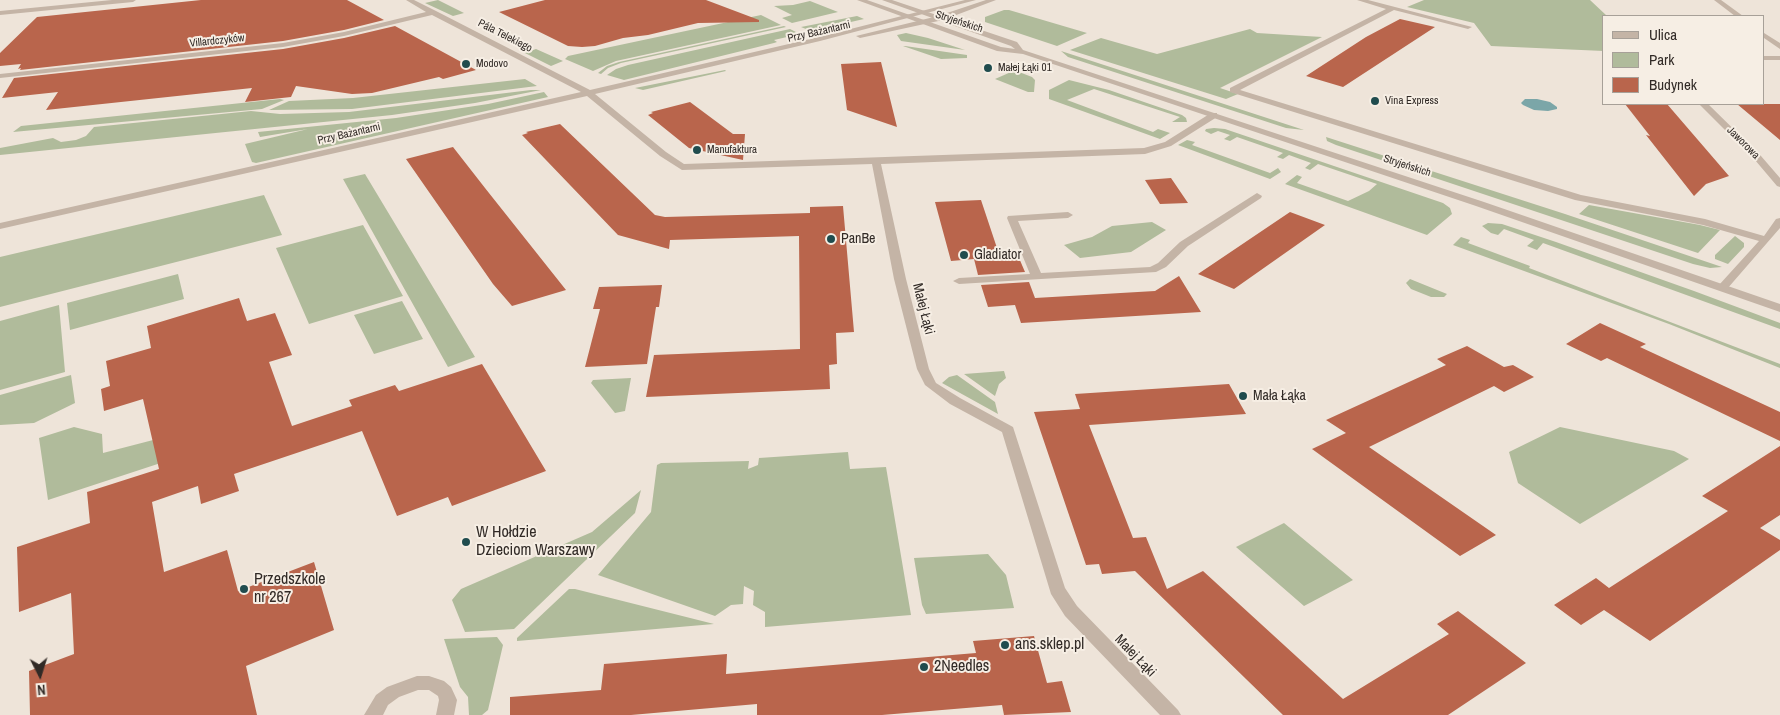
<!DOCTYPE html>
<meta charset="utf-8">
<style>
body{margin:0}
#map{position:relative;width:1780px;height:715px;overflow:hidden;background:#eee4d9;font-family:"Archivo Narrow",sans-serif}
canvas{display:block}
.legend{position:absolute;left:1602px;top:15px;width:162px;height:90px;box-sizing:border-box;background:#f6eee4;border:1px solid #a7a098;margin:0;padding:6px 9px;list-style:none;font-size:15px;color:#312a26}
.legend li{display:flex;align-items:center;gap:10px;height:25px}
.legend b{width:25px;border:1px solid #a7a098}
.north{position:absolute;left:15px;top:650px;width:50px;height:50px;-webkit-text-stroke:4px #f6eee4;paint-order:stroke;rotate:175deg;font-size:14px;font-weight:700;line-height:20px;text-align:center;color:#312a26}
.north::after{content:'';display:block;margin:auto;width:18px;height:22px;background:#312a26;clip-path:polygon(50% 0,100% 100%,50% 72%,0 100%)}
</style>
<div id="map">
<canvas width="1780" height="715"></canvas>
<ul class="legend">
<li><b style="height:6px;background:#c4b4a6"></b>Ulica</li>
<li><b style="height:14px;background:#b0bb9b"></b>Park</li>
<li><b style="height:14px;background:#b9654c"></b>Budynek</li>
</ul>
<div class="north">N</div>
</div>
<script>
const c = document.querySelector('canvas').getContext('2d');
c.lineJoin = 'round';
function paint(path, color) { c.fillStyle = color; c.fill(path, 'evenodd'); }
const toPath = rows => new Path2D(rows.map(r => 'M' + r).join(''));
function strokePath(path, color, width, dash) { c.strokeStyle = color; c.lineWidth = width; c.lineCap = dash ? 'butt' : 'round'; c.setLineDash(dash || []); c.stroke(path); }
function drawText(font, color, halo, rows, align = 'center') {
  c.font = font + ' "Archivo Narrow",sans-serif'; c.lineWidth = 4; c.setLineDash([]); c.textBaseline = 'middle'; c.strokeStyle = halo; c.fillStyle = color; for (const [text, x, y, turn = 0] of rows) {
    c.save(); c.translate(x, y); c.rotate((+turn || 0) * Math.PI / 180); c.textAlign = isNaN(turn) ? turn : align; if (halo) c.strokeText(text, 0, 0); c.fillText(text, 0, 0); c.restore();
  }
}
paint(toPath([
 [438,0,464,13,453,16,425,3],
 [1424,0,1590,0,1607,16,1604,16,1604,51,1491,46,1474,23,1407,7],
 [810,1,838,12,792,23,782,18,792,15,774,6,793,5],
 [1004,10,1009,10,1087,33,1057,46,985,22,985,17],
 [761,15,781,25,616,61,593,71,565,59,568,56],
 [857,16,864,19,811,31,801,27],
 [784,26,786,27,621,63,608,68,601,74,598,73,607,66,619,62],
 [790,29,800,34,774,40,777,42,774,43,624,80,607,75,616,69,628,65],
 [1250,29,1257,33,1322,37,1220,88,1238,94,1226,99,1070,50,1101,38,1157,54],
 [906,33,928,38,965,50,901,41,897,35],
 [903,46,905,46,967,55,967,58,941,59],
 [536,49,563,61,551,66,525,53],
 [1061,51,1304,130,1286,128,1068,57],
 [725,70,726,71,643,90,635,88],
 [1011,72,1019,72,1032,77,1035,80,1034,92,1028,92,995,79],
 [525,79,537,86,352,109,269,110,289,101,353,98],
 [1069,80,1109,90,1182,115,1186,118,1187,122,1172,122,1180,117,1094,89,1067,100,1153,132,1158,129,1170,133,1160,139,1049,99,1049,90],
 [531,90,541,90,475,103,392,115,0,155,0,148,53,138,61,142,76,140,86,136,94,127,251,111,280,114,349,112],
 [544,92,548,97,256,163,252,162,245,144,308,129,260,137,258,132,396,118,488,104],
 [280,99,284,100,262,109,13,132,21,126],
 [1214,128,1225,129,1443,203,1450,208,1452,214,1427,235,1285,184,1297,175,1302,177,1297,183,1348,201,1369,191,1377,184,1318,164,1310,170,1305,168,1311,163,1289,155,1283,159,1277,157,1283,153,1237,137,1230,141,1224,139,1230,135,1218,131,1211,134,1205,131,1206,129],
 [1326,137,1565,214,1722,267,1710,268,1693,264,1336,145,1327,141],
 [1187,140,1195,142,1192,145,1270,173,1278,168,1281,172,1270,179,1178,145],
 [365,174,475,357,448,367,343,179],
 [264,195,282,235,0,307,0,257],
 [1589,205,1700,225,1720,230,1698,253,1579,214],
 [1152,222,1166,230,1131,252,1080,258,1064,245,1092,237,1112,226],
 [1488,223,1502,224,1556,242,1694,291,1780,323,1780,329,1543,243,1537,250,1527,246,1534,240,1504,229,1498,235,1491,233,1482,226],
 [363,225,403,296,309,324,276,248],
 [1735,236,1744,243,1744,247,1728,264,1715,259,1715,255],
 [1461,237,1470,240,1468,243,1530,266,1529,268,1780,364,1780,368,1669,324,1453,245],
 [178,274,184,299,70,330,67,303],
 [1410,279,1447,294,1444,297,1431,297,1411,289,1406,283],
 [402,301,423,339,374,354,354,315],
 [59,305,65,372,0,390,0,321],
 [1004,371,1006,378,999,384,995,396,964,374],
 [71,375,75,403,34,423,0,425,0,395],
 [957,375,995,402,998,414,942,383,949,377],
 [631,378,625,411,615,413,591,383,593,380],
 [74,427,102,434,103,453,184,432,182,456,48,500,39,438],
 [1560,427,1674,451,1689,459,1580,524,1518,483,1509,452],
 [848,452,850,469,886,467,911,615,765,627,765,612,753,605,754,591,744,586,743,604,731,605,715,616,598,575,651,512,657,465,661,463,749,461,748,469,758,465,759,458],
 [641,490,635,513,514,629,465,632,452,600,461,589,592,532],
 [1284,523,1353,580,1304,606,1236,547],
 [988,554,1006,575,1014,608,926,614,922,605,914,558],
 [569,589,575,589,714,624,517,641,517,638],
 [497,637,503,645,488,710,482,715,469,715,468,697,460,687,444,639]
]), '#b0bb9b');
paint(toPath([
 [1525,99,1537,99,1550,102,1557,107,1557,109,1548,111,1534,110,1523,105,1521,103]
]), '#7ba6a8');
paint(toPath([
 [201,0,347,0,384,20,344,30,283,41,20,70,21,68,18,69,21,64,0,66,0,53,37,17],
 [545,0,706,0,759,20,759,22,698,23,648,35,623,38,595,46,582,47,568,46,499,12],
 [1400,19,1435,27,1343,87,1306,76,1366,37],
 [395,26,476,70,443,79,439,77,372,93,352,94,296,86,291,97,245,102,252,88,46,110,58,92,2,98,14,78,283,49,344,38],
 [881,62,897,127,847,110,841,64],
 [690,102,733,134,745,134,743,160,689,148,648,115,653,113,651,112],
 [1625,104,1667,104,1729,176,1706,184,1694,196,1646,135,1650,136],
 [1737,104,1780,104,1780,140],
 [560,124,655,215,665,217,810,213,810,207,843,206,854,332,836,333,837,364,829,365,830,389,646,397,654,355,800,349,799,236,670,240,669,249,618,235,522,135,528,133,526,132],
 [453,147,485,188,566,290,512,306,493,284,406,159],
 [1171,178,1188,203,1160,204,1145,180],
 [981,200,1000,257,1016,251,1025,272,978,275,974,259,951,261,935,202],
 [1290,212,1325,225,1234,289,1198,274],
 [1179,276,1201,312,1021,323,1015,305,988,307,981,285,1029,282,1035,298,1155,291],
 [662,285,659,307,656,307,647,364,585,367,600,309,593,309,599,287],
 [239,298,247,321,275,313,292,355,269,362,292,426,352,406,349,400,395,385,399,391,482,364,546,471,452,506,448,497,397,516,362,431,234,474,239,491,201,504,198,486,152,502,164,572,227,550,238,591,314,562,334,630,246,666,257,715,30,715,29,671,74,654,71,593,19,612,17,547,90,523,87,492,159,469,143,399,104,411,101,389,110,386,106,361,151,348,147,326],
 [1600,323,1646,344,1640,347,1780,412,1780,441,1607,358,1601,361,1566,344],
 [1467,346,1504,367,1513,365,1534,377,1504,392,1494,386,1369,447,1496,535,1460,556,1312,449,1346,433,1326,420,1446,365,1437,359],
 [1229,384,1246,414,1089,425,1133,538,1146,537,1167,589,1203,571,1343,699,1449,634,1437,624,1458,611,1526,663,1448,715,1283,715,1135,571,1102,574,1099,564,1086,565,1034,412,1080,409,1075,394],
 [1780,446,1780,515,1760,528,1780,540,1780,550,1650,641,1604,610,1581,625,1554,605,1596,578,1609,588,1728,511,1702,496],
 [1034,636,1047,683,1062,681,1071,712,1004,715,1002,705,882,715,757,715,757,704,631,715,510,715,510,697,601,690,604,664,727,654,726,674,976,653,973,641]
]), '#b9654c');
paint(toPath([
 [112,0,136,0,133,2,0,15,0,11,112,0],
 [406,0,414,0,436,11,590,90,819,37,965,0,976,0,820,41,595,94,666,152,684,164,1144,148,1165,142,1211,113,1217,113,1217,117,1171,146,1145,154,881,164,906,279,929,369,936,383,960,398,1013,427,1065,588,1077,606,1178,710,1181,715,1160,715,1065,616,1051,594,1002,432,950,404,925,385,917,369,894,279,872,164,682,170,660,156,587,96,0,229,0,223,581,92,432,15,344,36,283,47,0,78,0,74,283,43,344,32,426,12,406,0],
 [986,0,996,0,943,20,860,38,856,36,938,16,986,0],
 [1357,0,1368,0,1472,27,1468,29,1394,10,1240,90,1581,195,1705,219,1764,236,1776,219,1780,218,1780,228,1727,289,1723,290,1717,287,1719,285,1759,241,1703,225,1575,200,1230,92,1230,88,1386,9,1357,0],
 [1714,0,1721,0,1743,16,1735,16,1714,0],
 [1764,33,1780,43,1780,49,1764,38,1764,33],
 [1764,56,1780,56,1780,60,1764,60,1764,56],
 [1699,104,1708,104,1761,156,1780,178,1780,187,1777,186,1755,160,1699,104],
 [1257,193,1262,196,1261,198,1188,246,1166,267,1156,272,959,284,953,281,959,278,1030,274,1007,218,1008,216,1068,212,1073,215,1068,218,1018,221,1041,273,1150,267,1158,263,1180,242,1257,193],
 [417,676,429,676,444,681,451,687,457,700,454,715,436,715,439,700,438,696,429,690,418,690,399,697,388,705,383,715,364,715,376,695,387,687,417,676]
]), '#c4b4a6');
paint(toPath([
 [857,0,867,0,1001,47,1015,49,1011,46,882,0,892,0,1017,42,1023,50,1484,202,1780,304,1780,312,1476,206,1023,54,997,51,857,0]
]), '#c4b4a6');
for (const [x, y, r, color] of [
 [466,64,5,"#204c4e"],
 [988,68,5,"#204c4e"],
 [1375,101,5,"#204c4e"],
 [697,150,5,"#204c4e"],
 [831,239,5,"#204c4e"],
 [964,255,5,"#204c4e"],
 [1243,396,5,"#204c4e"],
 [466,542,5,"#204c4e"],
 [244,589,5,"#204c4e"],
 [1005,645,5,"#204c4e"],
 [924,667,5,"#204c4e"]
]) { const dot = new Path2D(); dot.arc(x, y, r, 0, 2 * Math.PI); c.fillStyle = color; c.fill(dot); strokePath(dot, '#f6eee4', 2); }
drawText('11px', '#312a26', '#f6eee4', [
 ["Stryjeńskich",959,22,18],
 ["Przy Bażantarni",819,32,-13],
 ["Pála Telekiego",505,36,27],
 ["Villardczyków",217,41,-6],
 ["Przy Bażantarni",349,134,-13],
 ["Jaworowa",1743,143,45],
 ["Stryjeńskich",1407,166,18]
]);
drawText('11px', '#312a26', '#f6eee4', [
 ["Modovo",476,64],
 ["Małej Łąki 01",998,68],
 ["Vina Express",1385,101],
 ["Manufaktura",707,150]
], 'left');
drawText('14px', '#312a26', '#f6eee4', [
 ["PanBe",841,239],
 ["Gladiator",974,255],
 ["Mała Łąka",1253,396]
], 'left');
drawText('14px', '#312a26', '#f6eee4', [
 ["Małej Łąki",923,309,76],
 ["Małej Łąki",1135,656,46]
]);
drawText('16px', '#312a26', '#f6eee4', [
 ["W Hołdzie",476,533],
 ["Dzieciom Warszawy",476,551],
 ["Przedszkole",254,580],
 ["nr 267",254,598],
 ["ans.sklep.pl",1015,645],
 ["2Needles",934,667]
], 'left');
</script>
